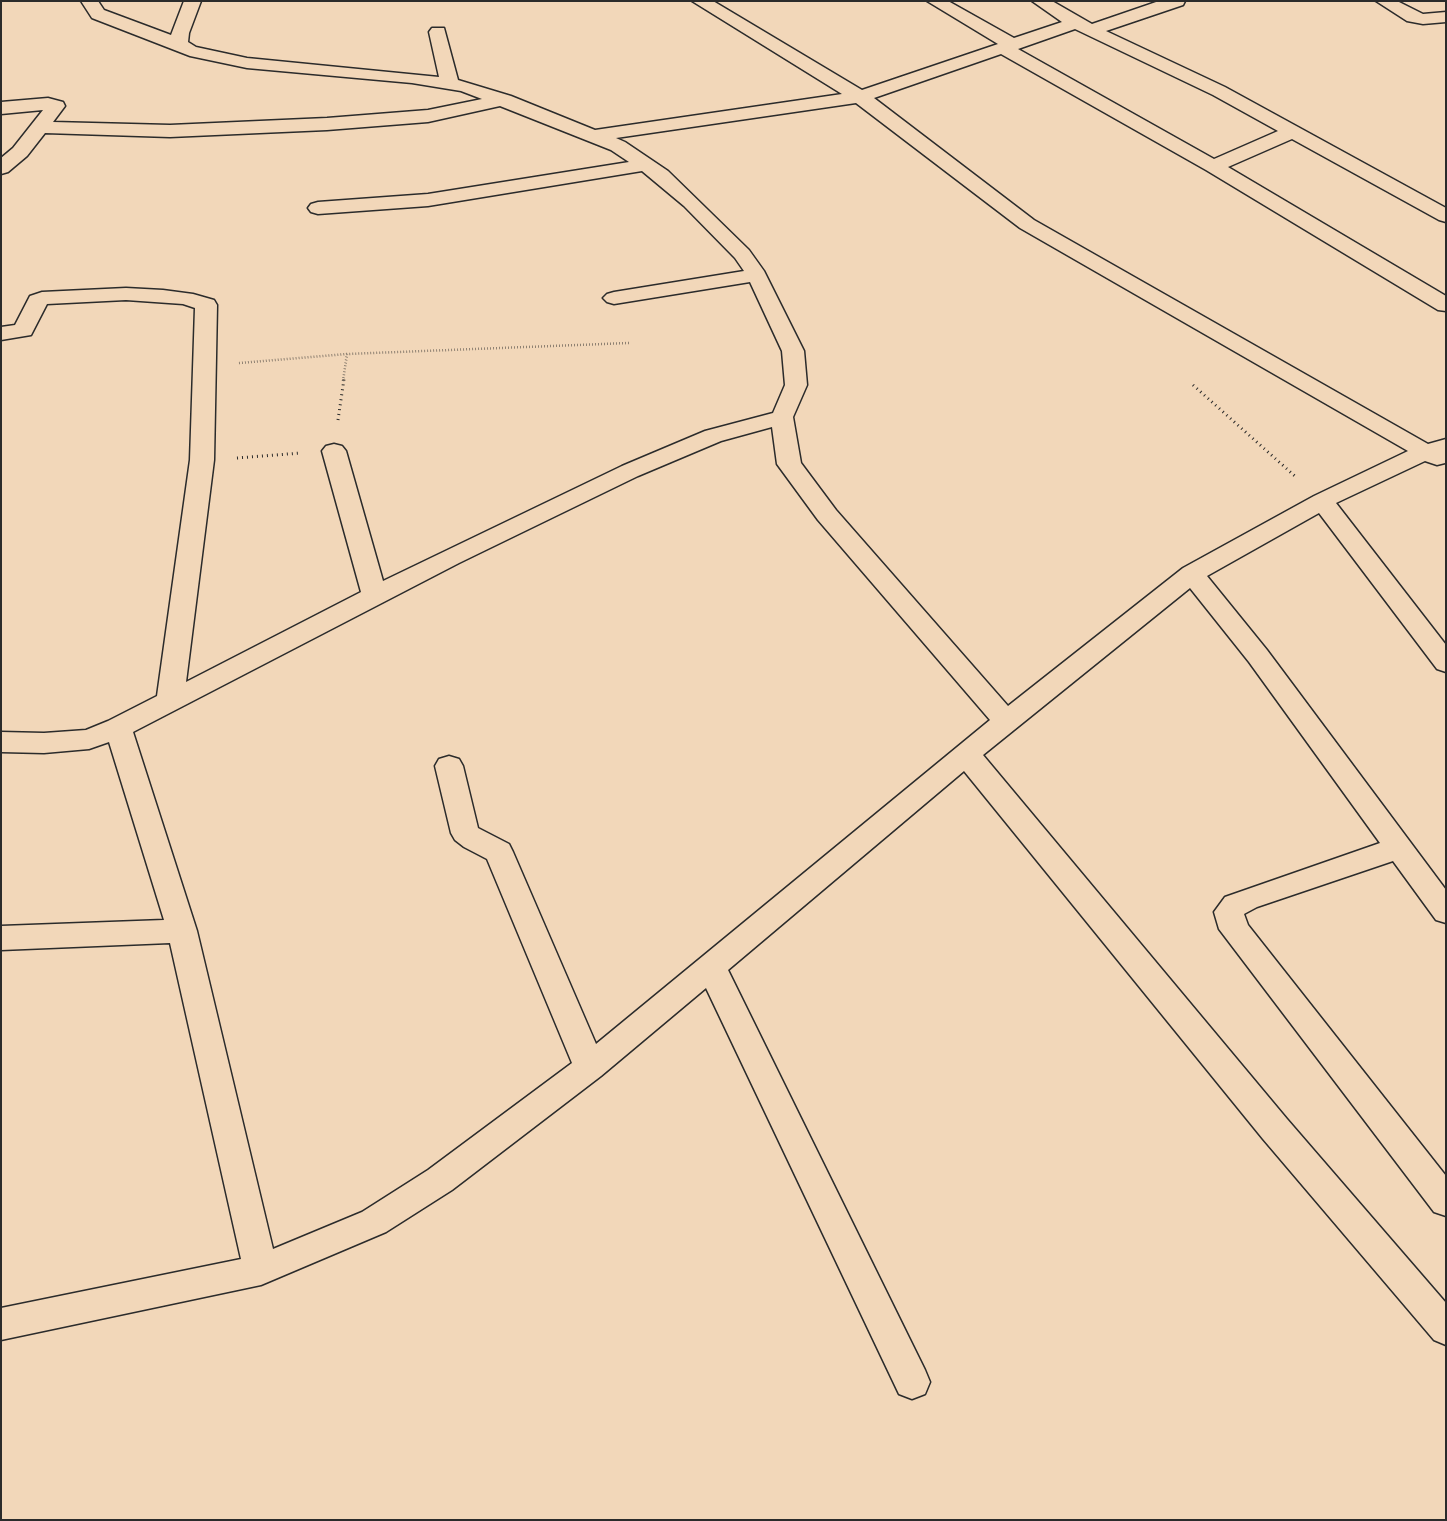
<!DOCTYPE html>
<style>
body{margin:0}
#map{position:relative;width:1447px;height:1521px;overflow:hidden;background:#f2d7b9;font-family:"Balsamiq Sans",sans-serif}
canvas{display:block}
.frame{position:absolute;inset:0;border:2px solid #2b2b2b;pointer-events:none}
</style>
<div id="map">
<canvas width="1447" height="1521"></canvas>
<div class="frame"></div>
</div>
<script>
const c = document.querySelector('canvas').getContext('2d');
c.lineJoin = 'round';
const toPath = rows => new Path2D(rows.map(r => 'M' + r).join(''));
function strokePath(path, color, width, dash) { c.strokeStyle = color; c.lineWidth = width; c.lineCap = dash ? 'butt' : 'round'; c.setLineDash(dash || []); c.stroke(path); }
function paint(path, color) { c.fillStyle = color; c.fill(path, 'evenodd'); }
const minor = toPath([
 [81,1,98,1,104,10,171,35,184,1,201,1,189,33,188,42,196,47,247,58,439,77,429,32,432,28,444,28,458,80,511,96,595,130,842,94,692,1,713,1,862,90,998,44,927,1,948,1,1014,38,1062,22,1032,1,1052,1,1092,24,1159,1,1185,1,1183,5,1106,31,1225,87,1446,208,1446,222,1439,220,1292,139,1228,167,1446,296,1446,311,1438,310,1206,170,1001,54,874,98,1034,220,1428,444,1446,439,1445,463,1437,465,1425,461,1336,503,1446,645,1446,672,1437,669,1319,513,1207,576,1267,650,1446,890,1446,923,1436,920,1393,861,1257,907,1244,914,1248,925,1446,1176,1446,1216,1434,1212,1219,929,1214,912,1225,897,1380,843,1249,662,1190,588,983,755,1287,1119,1446,1303,1446,1345,1434,1340,1263,1139,964,771,728,970,925,1370,930,1382,925,1394,912,1399,899,1394,706,988,601,1076,452,1190,386,1232,261,1285,1,1340,1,1308,241,1259,170,943,1,950,1,926,164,920,109,742,89,749,44,753,1,752,1,732,44,733,86,730,108,721,157,696,190,460,195,308,183,304,126,300,47,304,31,335,1,340,1,327,15,325,30,296,42,292,126,288,163,290,193,294,214,300,217,305,214,460,186,682,361,592,322,451,326,446,334,444,342,446,346,451,383,581,622,466,705,431,773,413,785,385,782,351,750,282,614,304,607,302,603,298,607,294,614,292,744,271,735,258,684,206,642,171,428,206,318,214,311,212,308,208,311,204,318,202,428,194,629,162,611,150,500,106,428,122,327,130,170,137,45,133,27,156,8,172,1,174,1,158,13,148,43,110,1,114,1,102,48,98,63,102,65,106,53,122,170,125,327,118,428,110,482,99,461,91,412,83,247,68,190,56,92,18,81,1],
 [1075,29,1213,95,1278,131,1214,159,1018,49,1075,29],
 [856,103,1020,228,1408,451,1314,496,1183,568,1008,706,836,510,801,463,793,417,807,385,804,351,764,271,749,250,668,171,625,142,616,138,856,103],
 [772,427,777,464,818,520,990,720,596,1044,513,852,509,844,478,828,463,766,459,759,449,756,439,759,435,766,451,833,455,840,464,847,487,859,572,1063,428,1170,362,1212,273,1249,197,931,133,732,459,563,638,476,721,441,772,427],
 [1376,1,1397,1,1423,14,1446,12,1446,22,1423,24,1407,21,1376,1]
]);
strokePath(minor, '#2b2b2b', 3);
strokePath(toPath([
 [239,363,347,354,629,343],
 [343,381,347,354]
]), '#2b2b2b', 2.5, [0.5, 2.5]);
strokePath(toPath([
 [1193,385,1297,478],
 [338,420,344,379],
 [237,458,301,453]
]), '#2b2b2b', 3, [1, 4]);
paint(minor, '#f2d7b9');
</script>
